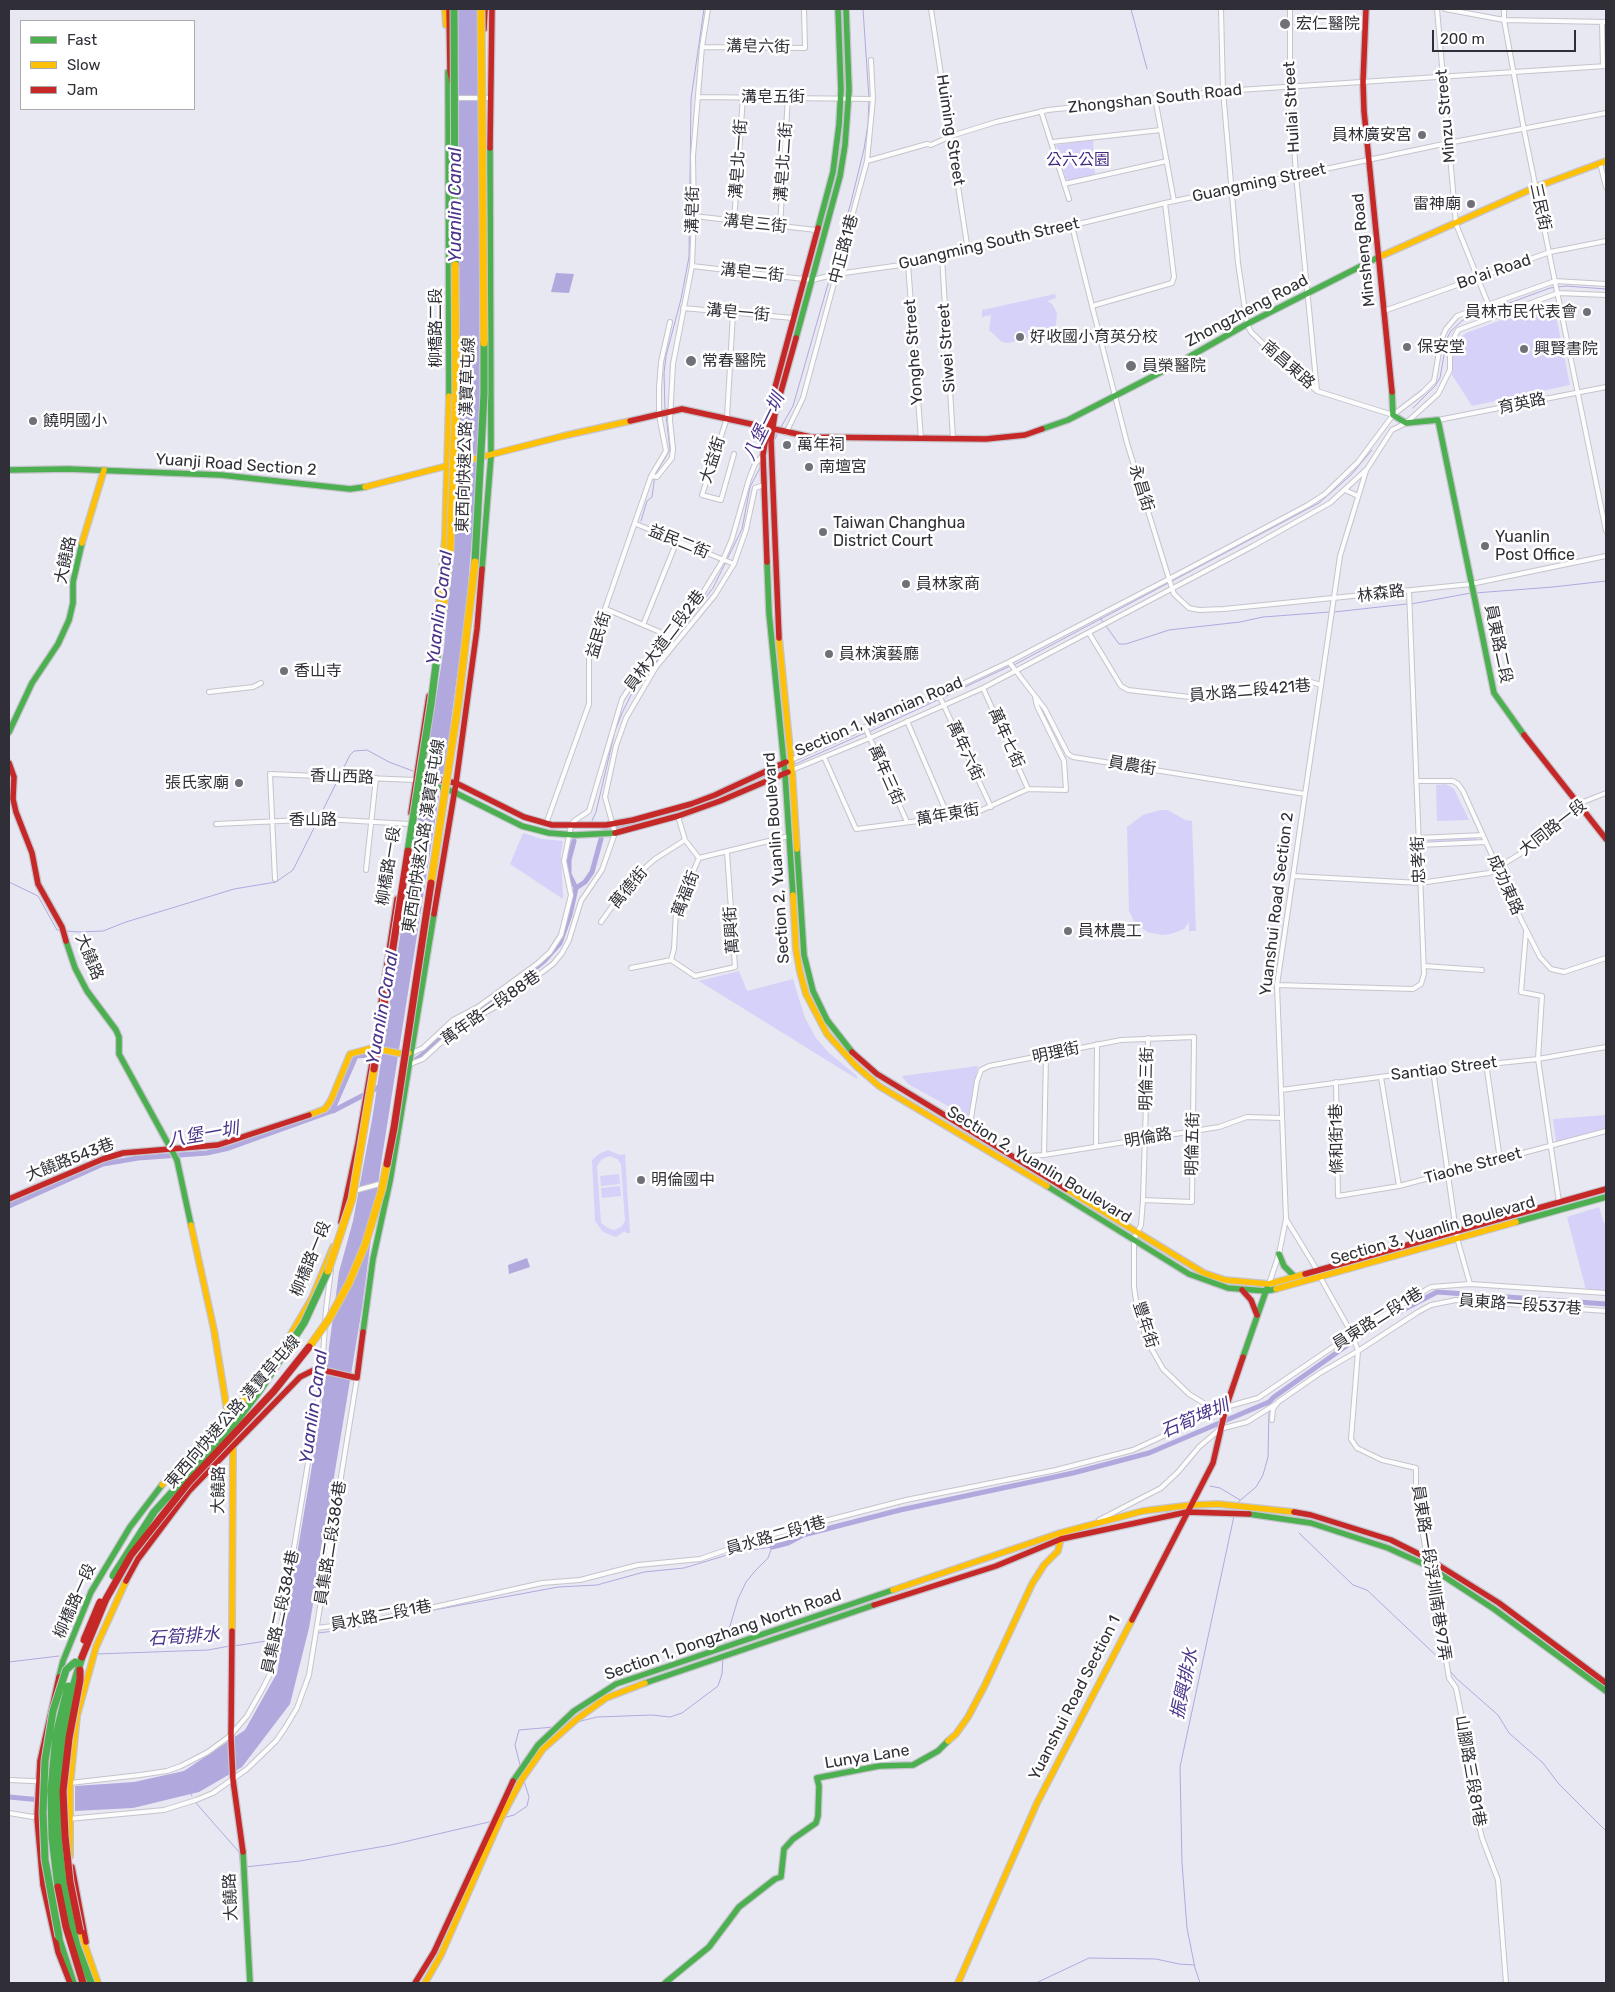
<!DOCTYPE html>
<meta charset="utf-8">
<style>
body{margin:0}
#map{position:relative;width:1615px;height:1992px;overflow:hidden;background:#e8e8f2;font-family:Rubik,sans-serif}
canvas{display:block}
.frame{position:absolute;inset:0;border:10px solid #302f37;pointer-events:none}
.legend{position:absolute;left:20px;top:20px;width:175px;height:90px;box-sizing:border-box;background:#fff;border:1px solid #acacaf;margin:0;padding:6px 9px;list-style:none;font-size:15px;color:#302f37}
.legend li{display:flex;align-items:center;gap:10px;height:25px}
.legend b{width:25px;border:1px solid #acacaf}
.scale{position:absolute;left:1432px;top:30px;width:144px;height:22px;box-sizing:border-box;border:2px solid #302f37;border-top:0;padding-left:6px;font-size:15px;line-height:18px;white-space:nowrap;color:#302f37;-webkit-text-stroke:4px #fff;paint-order:stroke}
</style>
<div id="map">
<canvas width="1615" height="1992"></canvas>
<div class="frame"></div>
<ul class="legend">
<li><b style="height:6px;background:#4caf50"></b>Fast</li>
<li><b style="height:6px;background:#ffc107"></b>Slow</li>
<li><b style="height:6px;background:#c62828"></b>Jam</li>
</ul>
<div class="scale">200 m</div>
</div>
<script>
const c = document.querySelector('canvas').getContext('2d');
c.lineJoin = 'round';
function paint(path, color) { c.fillStyle = color; c.fill(path, 'evenodd'); }
const toPath = rows => new Path2D(rows.map(r => 'M' + r).join(''));
function strokePath(path, color, width, dash) { c.strokeStyle = color; c.lineWidth = width; c.lineCap = dash ? 'butt' : 'round'; c.setLineDash(dash || []); c.stroke(path); }
function drawText(font, color, halo, rows, align = 'center') {
  c.font = font + ' Rubik,"Noto Sans TC",sans-serif'; c.lineWidth = 5; c.setLineDash([]); c.textBaseline = 'middle'; c.strokeStyle = halo; c.fillStyle = color; for (const [text, x, y, turn = 0] of rows) {
    c.save(); c.translate(x, y); c.rotate((+turn || 0) * Math.PI / 180); c.textAlign = isNaN(turn) ? turn : align; if (halo) c.strokeText(text, 0, 0); c.fillText(text, 0, 0); c.restore();
  }
}
paint(toPath([
 [840,9,843,9,846,88,843,57],
 [844,108,842,149,838,173,811,271,816,245,835,174],
 [1093,140,1095,174,1069,181,1066,179,1056,145],
 [804,291,781,382,772,412,782,369],
 [1055,294,1056,298,1047,301,1052,304,1057,313,1056,325,1050,332,1008,343,1002,342,989,330,991,315,982,317,982,310],
 [1553,301,1570,385,1472,406,1452,375,1453,353,1459,339,1466,333],
 [1446,784,1454,789,1469,820,1437,821,1436,785],
 [1160,810,1168,810,1185,820,1192,821,1196,931,1189,931,1189,922,1184,929,1171,934,1162,935,1147,932,1134,921,1129,911,1127,827,1143,815],
 [523,833,542,839,563,841,561,854,563,899,510,864],
 [1476,837,1478,841,1429,843,1428,839],
 [739,971,747,991,793,979,805,1018,816,1038,828,1052,857,1076,857,1079,699,981],
 [978,1066,968,1117,908,1084,902,1076],
 [1606,1115,1606,1128,1556,1142,1553,1119],
 [608,1150,620,1155,625,1154,630,1233,626,1233,625,1231,616,1237,603,1232,595,1221,592,1160,599,1154],
 [610,1156,617,1159,621,1164,625,1221,621,1227,614,1230,608,1228,601,1223,597,1166,602,1159],
 [619,1174,620,1184,601,1186,600,1176],
 [620,1186,621,1196,602,1198,601,1188],
 [1599,1207,1604,1223,1606,1223,1606,1291,1586,1290,1567,1217]
]), '#d6d1f8');
paint(toPath([
 [458,9,478,9,480,441,466,610,444,774,424,773,444,648,460,456],
 [556,273,574,274,569,293,551,292],
 [422,793,439,796,380,1170,362,1308,309,1628,290,1704,242,1767,199,1792,133,1808,75,1811,75,1786,134,1782,184,1771,245,1730,277,1673,318,1430,339,1272,353,1221,372,1120],
 [527,1258,530,1267,509,1274,508,1265]
]), '#b1a8de');
strokePath(toPath([
 [1131,9,1147,69],
 [831,273,851,202,864,149,868,124,869,99,863,9],
 [1413,408,1435,386,1440,378,1447,338,1451,331,1463,320,1550,288,1566,286,1606,289],
 [665,411,664,373,666,356,681,299,689,257,691,99,704,9],
 [781,427,793,406,830,277],
 [773,443,778,433],
 [641,521,647,501,652,497,655,475,670,450,666,415],
 [1475,593,1553,587,1606,581],
 [1411,604,1471,593],
 [1334,612,1407,604],
 [1101,619,1119,644,1126,644,1169,630,1240,622,1263,617,1330,612],
 [1014,665,1319,503,1351,475,1372,450],
 [869,732,1010,666],
 [793,765,865,733],
 [701,803,782,769],
 [319,818,350,755,354,751,367,750,389,762,413,771],
 [591,823,596,812,615,731,623,711,632,693,713,588,742,529,750,487,761,466],
 [596,831,621,827,688,808],
 [9,882,38,896,57,930,60,930],
 [67,931,77,932,103,931,126,922,234,889,276,882,293,870,317,822],
 [1269,1407,1269,1402],
 [1210,1486,1220,1488,1240,1500],
 [1237,1503,1256,1487,1263,1475,1268,1457,1269,1411],
 [1299,1533,1353,1585,1367,1590,1445,1664],
 [318,1633,350,1629,418,1613,558,1587,597,1585,644,1572,684,1568,737,1552,772,1547,768,1558,755,1571,746,1582,738,1599,724,1646],
 [234,1646,273,1640],
 [97,1654,208,1650,230,1646],
 [9,1662,59,1656],
 [1449,1670,1457,1679,1498,1715,1509,1733,1543,1763,1558,1783,1606,1831],
 [577,1722,597,1717,652,1715,670,1717,682,1713,718,1686,722,1674,723,1657],
 [520,1765,515,1745,519,1730,554,1727],
 [191,1794,192,1796],
 [196,1803,239,1852,241,1867],
 [503,1818,514,1815,527,1806,529,1797,524,1781],
 [245,1867,300,1861,391,1845,489,1822],
 [1036,1983,1089,1958,1156,1959,1179,1964,1194,1965],
 [1200,1983,1195,1968,1187,1928,1182,1863,1180,1767,1234,1516]
]), '#b1a8de', 1);
strokePath(toPath([
 [428,798,432,767],
 [574,841,569,860,569,874,576,888],
 [410,1060,414,1061,421,1056,458,1023,488,1006,544,961,560,943,570,915,576,888,585,882,592,872,601,839],
 [333,1111,383,1085],
 [9,1206,103,1164,138,1158,207,1153,229,1148,332,1111,356,1056,370,1055],
 [772,1547,788,1543,803,1535,900,1510,1073,1473,1149,1453,1269,1402,1274,1397,1380,1322,1437,1292,1606,1304],
 [9,1797,41,1800]
]), '#b1a8de', 5);
const street = toPath([
 [931,9,968,251],
 [1221,9,1223,91,1238,263,1247,324,1251,332,1282,362,1317,391,1393,415],
 [1290,9,1290,86,1296,175,1317,391],
 [1437,9,1456,224,1493,316],
 [1445,9,1504,20,1606,22],
 [1504,9,1504,20,1524,130,1606,531],
 [1602,22,1603,66],
 [702,47,805,48,804,9],
 [698,97,873,99],
 [453,98,490,98],
 [1155,98,1174,201],
 [1041,111,1069,199],
 [1606,113,1448,143,1165,203,1174,277,1172,283,1092,306,1127,443,1169,579,1174,594,1189,608,1199,610,1224,609,1471,584,1606,556],
 [1052,142,1161,130],
 [867,161,927,144,931,145,951,136,996,122,1048,110,1223,91,1606,66],
 [1600,163,1606,187],
 [1064,184,1167,161],
 [694,216,816,230],
 [734,221,743,97],
 [780,226,788,97],
 [1072,226,1092,306],
 [942,257,953,439],
 [908,264,921,439],
 [692,266,812,280,837,274,908,264,942,257,1165,203],
 [683,308,793,318],
 [1384,311,1550,252,1606,241],
 [733,313,727,418,702,495,721,500,734,454],
 [1438,420,1606,387],
 [786,433,803,398,810,372,867,161,873,99,871,60],
 [651,476,657,477,672,458,673,449,670,420,673,364,692,266,694,216,693,156,702,47,708,9],
 [1345,490,1358,496],
 [636,524,734,564],
 [606,609,667,635],
 [643,625,677,541],
 [1089,633,1121,686,1128,690,1190,697,1311,682,1321,685],
 [1009,662,1045,709,1068,754,1073,757,1305,794],
 [983,688,1028,789],
 [209,692,253,687,261,683],
 [939,695,991,807],
 [907,721,948,816],
 [865,727,907,822],
 [824,757,856,829,973,814,1028,789,1066,790,1064,761,1037,706,1035,697],
 [791,760,939,695,1009,662,1186,570,1308,505,1325,494,1358,462,1393,415,1423,392,1434,381,1441,340,1446,329,1457,316,1555,281,1606,284],
 [792,770,870,738,983,688,1253,546,1330,503,1367,469,1392,430,1406,423,1438,394,1450,370,1450,346,1458,330,1558,293,1606,295],
 [1416,781,1453,781,1458,784,1463,791,1495,862,1496,870,1540,957,1551,969,1564,972,1606,958],
 [678,816,685,840,699,858,789,836],
 [216,824,324,819,409,824],
 [546,824,589,704,589,655,651,476,666,451,659,415,659,387,661,362,670,322],
 [1418,838,1483,835],
 [1419,845,1486,842],
 [366,870,376,778],
 [1294,876,1420,883,1489,873,1528,849,1552,830,1578,804,1606,793],
 [275,879,270,774,415,780],
 [601,922,631,880,655,859,685,840],
 [1526,932,1521,992,1542,996,1538,1059,1559,1202],
 [671,960,695,976,735,967,727,852],
 [671,960,674,949,676,911,699,858],
 [1424,966,1482,970],
 [631,968,671,960],
 [1277,985,1413,989,1421,984,1424,974,1409,591],
 [1148,1038,1143,1200,1141,1225,1134,1239,1134,1287,1137,1307,1146,1339,1163,1369,1189,1394,1218,1412],
 [412,1053,423,1048,453,1020,478,1007,538,963,550,952,561,935,571,895,564,861,571,826,574,821,589,811,622,699,643,667,704,591,723,560,732,539,749,479,755,464,763,455],
 [1486,1063,1500,1160],
 [408,1065,423,1059,457,1028,497,1006,553,964,562,953,569,940,581,901,602,870,615,833,605,797,616,746,626,718,656,667,715,595,734,564,746,530,755,488,764,485],
 [1433,1070,1457,1238,1470,1284],
 [1381,1077,1399,1186],
 [1336,1082,1338,1196,1399,1186,1606,1131],
 [1281,1090,1433,1070,1538,1059,1606,1047],
 [969,1131,977,1081,981,1070,989,1066,1121,1040,1194,1037,1192,1202,1143,1200],
 [1096,1146,1097,1044],
 [1044,1155,1046,1056],
 [1014,1157,1044,1155,1219,1127,1247,1117,1282,1118],
 [354,1191,383,1183],
 [1286,1219,1317,1270],
 [1320,1277,1352,1334,1358,1351,1351,1439,1357,1448,1382,1460,1416,1468,1416,1491,1427,1559],
 [1269,1284,1279,1254,1286,1219,1277,985,1340,556,1366,471],
 [1272,1420,1273,1409,1278,1402,1320,1373,1358,1351,1418,1312,1431,1305,1456,1300,1606,1311],
 [1099,1520,1161,1488,1178,1472,1199,1447,1220,1429,1247,1422,1276,1404],
 [1428,1566,1435,1593,1449,1678,1456,1688,1471,1764,1472,1795,1482,1838,1498,1880,1506,1983],
 [317,1628,372,1621,542,1583,580,1580,638,1565,700,1559,770,1535,906,1500,1056,1470,1133,1450,1226,1407,1258,1398,1352,1334,1431,1287,1470,1284,1606,1293],
 [9,1780,53,1782],
 [70,1783,140,1775,167,1771,181,1766,208,1752,231,1735,247,1716,264,1686,270,1674,280,1633,315,1420,322,1370,326,1309,331,1270],
 [9,1813,39,1818],
 [68,1819,164,1810,196,1800,213,1793,247,1769,276,1741,285,1728,297,1708,309,1675,357,1378]
]);
const fast = toPath([
 [448,72,449,396],
 [818,228,833,172,839,125,841,90,838,9],
 [796,338,840,176,845,145,849,90,846,9],
 [1392,392,1393,415,1406,423,1438,420,1494,693,1524,735],
 [1042,429,1068,420,1173,366,1247,324,1379,257],
 [9,470,68,469,221,475,350,489,365,487],
 [767,562,769,613,785,774,793,895],
 [482,569,491,456,490,148],
 [9,732,32,683,58,644,69,620,73,603,73,582,82,543],
 [417,782,422,785,443,788,454,792,522,826,549,833,575,835,615,833],
 [797,849,804,955,813,991,827,1020,852,1052],
 [66,941,75,968,87,991,116,1030,119,1037,119,1054,177,1160,191,1225],
 [1047,1186,1189,1274,1228,1288,1266,1291,1276,1289],
 [1516,1222,1606,1197],
 [1279,1254,1284,1266,1294,1276],
 [363,1332,373,1259,390,1181,434,914],
 [1243,1357,1267,1288],
 [1249,1514,1311,1523,1388,1548,1428,1566,1494,1609,1606,1691],
 [59,1677,63,1661,91,1592,130,1527,162,1485],
 [645,1683,874,1605],
 [513,1781,538,1745,574,1711,616,1684,893,1590],
 [243,1852,250,1983],
 [59,1937,74,1983],
 [665,1983,709,1947,739,1907,775,1879,781,1877,784,1849,793,1839,816,1823,818,1816,819,1786,817,1778,879,1766,913,1765,938,1751,948,1741]
]);
const slow = toPath([
 [445,9,446,25],
 [1379,257,1536,187,1606,161],
 [365,487,563,436,630,421],
 [82,543,104,470],
 [779,638,792,770,797,849],
 [436,640,445,537,449,396],
 [793,895,796,949,800,972,806,994,827,1034,856,1066,879,1086,1047,1186],
 [309,1115,325,1109,331,1100,350,1054,372,1048,403,1054,409,1053],
 [1066,1189,1204,1273,1225,1280,1269,1284,1305,1274],
 [191,1225,214,1330,233,1447,232,1631],
 [1276,1289,1516,1222],
 [162,1485,172,1473,229,1416,256,1386,281,1351,312,1298,333,1247],
 [893,1590,1060,1533,1143,1511,1191,1505,1218,1504,1294,1512],
 [948,1741,956,1734,968,1717,985,1685,1032,1584,1044,1565,1058,1551,1061,1538],
 [70,1856,70,1787,77,1716,96,1647,126,1581],
 [80,1931,98,1983],
 [425,1983,441,1955,501,1818,522,1779,543,1749,577,1719,606,1698,645,1683],
 [958,1983,1037,1803,1132,1620]
]);
const jam = toPath([
 [449,9,450,71,454,90],
 [1366,9,1363,82,1364,111,1392,392],
 [484,29,485,9],
 [490,148,492,9],
 [630,421,682,409,811,437,986,439,1025,435,1042,429],
 [767,562,763,455,773,395,818,228],
 [779,638,771,440,775,413,796,338],
 [1524,735,1606,839],
 [9,763,14,777,13,799,16,812,32,853,38,884,62,927,66,941],
 [417,780,423,777,456,783,524,817,552,825,606,825,633,820,691,804,715,795,786,762],
 [411,813,429,696],
 [615,833,678,816,720,801,788,772],
 [434,914,456,783,477,629,482,569],
 [381,1003,397,899],
 [852,1052,877,1074,1066,1189],
 [9,1199,103,1159,123,1153,218,1145,309,1115],
 [341,1222,358,1143,373,1057],
 [1305,1274,1606,1189],
 [1242,1290,1251,1300,1257,1315],
 [1294,1512,1311,1515,1391,1540,1427,1558,1499,1603,1606,1683],
 [126,1581,138,1559,189,1491,300,1377,314,1370,322,1370,357,1378,363,1332],
 [874,1605,996,1566,1061,1539,1187,1512,1249,1514],
 [1132,1620,1213,1463,1226,1407,1243,1357],
 [232,1631,231,1738,233,1780,243,1852],
 [59,1677,40,1761,37,1818,43,1885,58,1952,70,1983],
 [72,1867,86,1942],
 [415,1983,434,1952,513,1781]
]);
strokePath(street, '#c5c4cc', 6);
strokePath(fast, '#c5c4cc', 8);
strokePath(slow, '#c5c4cc', 8);
strokePath(jam, '#c5c4cc', 8);
strokePath(street, '#fcfcfd', 4);
strokePath(fast, '#4caf50', 5.5);
strokePath(slow, '#ffc107', 5.5);
strokePath(jam, '#c62828', 5.5);
const fastBridge = toPath([
 [454,9,455,265],
 [475,562,484,394,484,343],
 [408,851,431,704,442,617],
 [113,1576,154,1512,239,1418,260,1390,304,1323,328,1271],
 [82,1657,72,1690,63,1735,58,1790,58,1835,63,1882,72,1926,77,1946,91,1983],
 [58,1887,52,1837,51,1790,56,1735,68,1686],
 [59,1937,45,1860,43,1813,45,1761,53,1711,66,1670,75,1662]
]);
const slowBridge = toPath([
 [481,9,484,343],
 [442,617,450,551,456,395,455,265],
 [431,883,458,705,475,562],
 [328,1271,352,1199,374,1069],
 [309,1347,329,1319,349,1283,365,1245,382,1189,387,1164]
]);
const jamBridge = toPath([
 [374,1069,408,851],
 [387,1164,394,1128,431,883],
 [84,1640,100,1602],
 [82,1657,106,1599,131,1555,189,1482,274,1391,309,1347],
 [80,1670,80,1680,69,1738,63,1791,65,1836,70,1882,80,1931],
 [58,1887,66,1927,83,1983]
]);
strokePath(fastBridge, '#c5c4cc', 9, []);
strokePath(slowBridge, '#c5c4cc', 9, []);
strokePath(jamBridge, '#c5c4cc', 9, []);
strokePath(fastBridge, '#4caf50', 7);
strokePath(slowBridge, '#ffc107', 7);
strokePath(jamBridge, '#c62828', 7);
for (const [x, y, r, color] of [
 [1285,24,6,"#707078"],
 [1422,135,5,"#707078"],
 [1471,204,5,"#707078"],
 [1587,312,5,"#707078"],
 [1020,337,5,"#707078"],
 [1407,347,5,"#707078"],
 [1524,349,5,"#707078"],
 [691,361,6,"#707078"],
 [1131,366,6,"#707078"],
 [33,421,5,"#707078"],
 [787,445,5,"#707078"],
 [809,467,5,"#707078"],
 [823,532,5,"#707078"],
 [1485,546,5,"#707078"],
 [906,584,5,"#707078"],
 [829,654,5,"#707078"],
 [284,671,5,"#707078"],
 [239,783,5,"#707078"],
 [1068,931,5,"#707078"],
 [641,1180,5,"#707078"]
]) { const dot = new Path2D(); dot.arc(x, y, r, 0, 2 * Math.PI); c.fillStyle = color; c.fill(dot); strokePath(dot, '#fff', 2); }
drawText('16px', '#302f37', '#fff', [
 ["宏仁醫院",1296,24],
 ["員林廣安宮",1412,135,"right"],
 ["雷神廟",1461,204,"right"],
 ["員林市民代表會",1577,312,"right"],
 ["好收國小育英分校",1030,337],
 ["保安堂",1417,347],
 ["興賢書院",1534,349],
 ["常春醫院",702,361],
 ["員榮醫院",1142,366],
 ["饒明國小",43,421],
 ["萬年祠",797,445],
 ["南壇宮",819,467],
 ["Taiwan Changhua",833,523],
 ["District Court",833,541],
 ["Yuanlin",1495,537],
 ["Post Office",1495,555],
 ["員林家商",916,584],
 ["員林演藝廳",839,654],
 ["香山寺",294,671],
 ["張氏家廟",229,783,"right"],
 ["員林農工",1078,931],
 ["明倫國中",651,1180]
], 'left');
drawText('16px', '#302f37', '#fff', [
 ["溝皂六街",758,47,1],
 ["溝皂五街",773,97],
 ["Zhongshan South Road",1155,99,-6],
 ["Huilai Street",1292,107,-93],
 ["Minzu Street",1446,116,-95],
 ["Huiming Street",950,130,81],
 ["溝皂北一街",739,159,-86],
 ["溝皂北二街",784,162,-86],
 ["Guangming Street",1259,183,-12],
 ["三民街",1540,207,78],
 ["溝皂街",693,210,-89],
 ["溝皂三街",755,224,6],
 ["Guangming South Street",989,244,-13],
 ["中正路1巷",844,249,-75],
 ["Minsheng Road",1364,250,-96],
 ["Bo'ai Road",1494,272,-19],
 ["溝皂二街",752,273,6],
 ["Zhongzheng Road",1247,311,-28],
 ["溝皂一街",738,313,5],
 ["柳橋路二段",436,328,-90],
 ["Siwei Street",947,348,-94],
 ["Yonghe Street",914,352,-94],
 ["南昌東路",1288,365,41],
 ["育英路",1522,404,-12],
 ["東西向快速公路 漢寶草屯線",466,435,-88],
 ["大益街",713,460,-72],
 ["Yuanji Road Section 2",236,465,4],
 ["永昌街",1141,488,73],
 ["益民二街",679,542,22],
 ["大饒路",66,560,-78],
 ["林森路",1381,594,-7],
 ["益民街",599,635,-73],
 ["員林大道二段2巷",665,641,-53],
 ["員東路二段",1498,644,78],
 ["員水路二段421巷",1250,691,-5],
 ["Section 1, Wannian Road",879,717,-23],
 ["萬年七街",1006,738,66],
 ["萬年六街",965,751,65],
 ["員農街",1132,766,9],
 ["萬年三街",886,775,66],
 ["香山西路",342,777,2],
 ["萬年東街",948,815,-10],
 ["香山路",313,820],
 ["大同路一段",1553,828,-38],
 ["東西向快速公路 漢寶草屯線",424,836,-81],
 ["Section 2, Yuanlin Boulevard",777,858,-94],
 ["忠孝街",1419,860,-92],
 ["柳橋路一段",389,866,-81],
 ["成功東路",1505,885,66],
 ["萬德街",629,888,-50],
 ["萬福街",686,894,-69],
 ["Yuanshui Road Section 2",1277,904,-83],
 ["萬興街",732,930,-94],
 ["大饒路",89,957,68],
 ["萬年路一段88巷",491,1008,-35],
 ["明理街",1056,1053,-12],
 ["Santiao Street",1444,1069,-7],
 ["明倫三街",1147,1079,-89],
 ["明倫路",1148,1138,-10],
 ["條和街1巷",1337,1139,-91],
 ["明倫五街",1193,1144,-89],
 ["大饒路543巷",70,1160,-21],
 ["Section 2, Yuanlin Boulevard",1039,1165,31],
 ["Tiaohe Street",1473,1166,-15],
 ["Section 3, Yuanlin Boulevard",1433,1231,-16],
 ["柳橋路一段",311,1259,-68],
 ["員東路一段537巷",1520,1305,4],
 ["員東路二段1巷",1378,1319,-32],
 ["豐年街",1145,1325,72],
 ["東西向快速公路 漢寶草屯線",233,1412,-49],
 ["大饒路",219,1490,-89],
 ["員水路二段1巷",776,1536,-16],
 ["員集路二段386巷",331,1543,-81],
 ["員東路一段浮圳南巷97弄",1431,1573,81],
 ["柳橋路一段",75,1601,-66],
 ["員集路二段384巷",281,1612,-78],
 ["員水路二段1巷",381,1616,-11],
 ["Section 1, Dongzhang North Road",723,1635,-19],
 ["Yuanshui Road Section 1",1075,1698,-63],
 ["Lunya Lane",867,1757,-9],
 ["山腳路三段81巷",1470,1771,80],
 ["大饒路",231,1897,-93]
]);
drawText('16px', '#432b81', '#fff', [
 ["公六公園",1078,160]
]);
drawText('italic 18px', '#4b358b', '#fff', [
 ["Yuanlin Canal",456,205,-90],
 ["八堡一圳",764,427,-64],
 ["Yuanlin Canal",440,608,-83],
 ["Yuanlin Canal",383,1008,-80],
 ["八堡一圳",203,1135,-10],
 ["Yuanlin Canal",314,1407,-82],
 ["石筍埤圳",1195,1419,-23],
 ["石筍排水",184,1637,-4],
 ["振興排水",1185,1684,-78]
]);
</script>
